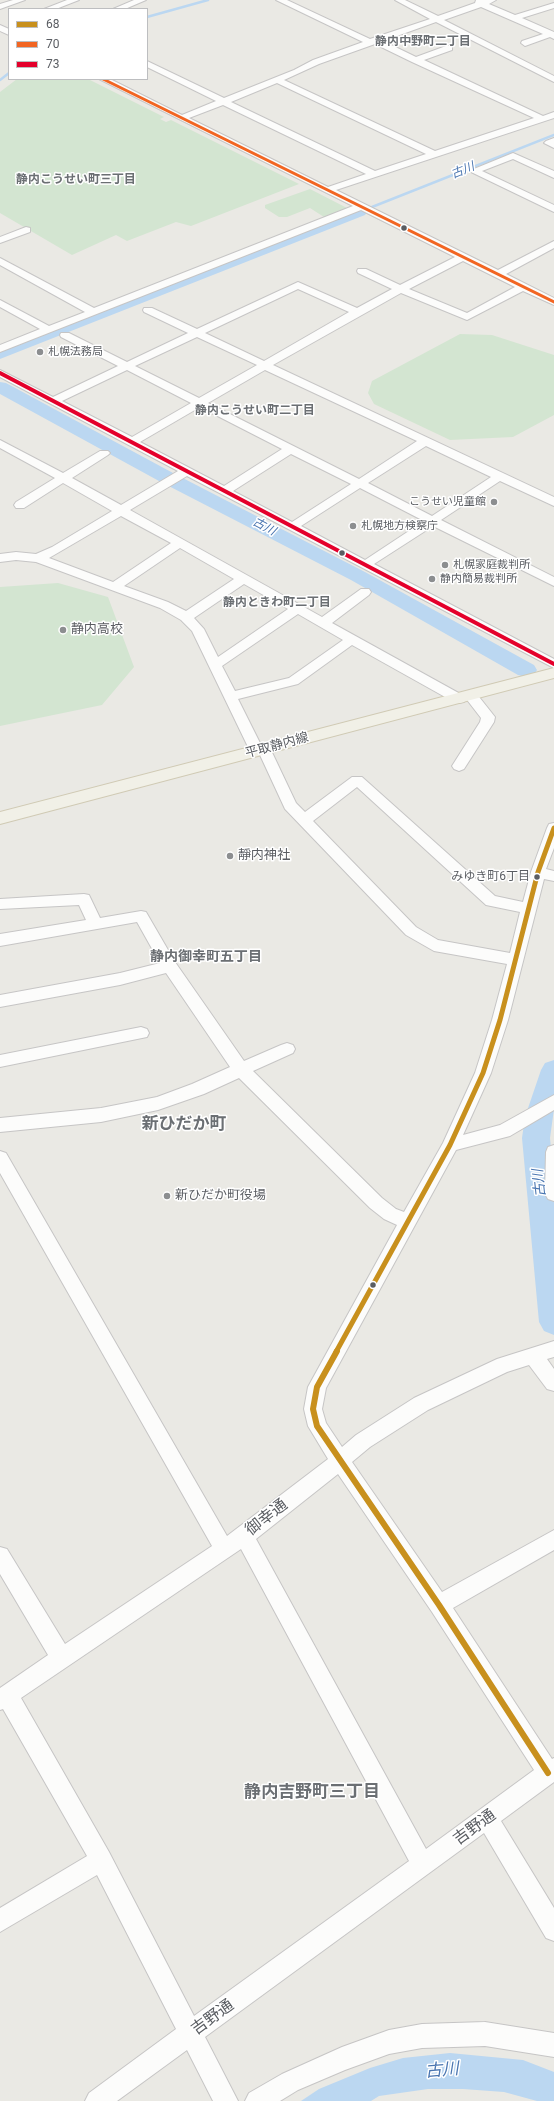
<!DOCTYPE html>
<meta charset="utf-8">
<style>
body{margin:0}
#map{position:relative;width:554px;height:2101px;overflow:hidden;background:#eae9e4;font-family:Roboto,sans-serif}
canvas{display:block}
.legend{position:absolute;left:8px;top:8px;width:140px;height:72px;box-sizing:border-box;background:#fff;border:1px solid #bdbec0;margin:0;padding:5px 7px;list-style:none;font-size:12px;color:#5a5d62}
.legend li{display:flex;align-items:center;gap:8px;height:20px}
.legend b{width:20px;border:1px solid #bdbec0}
</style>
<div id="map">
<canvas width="554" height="2101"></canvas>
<ul class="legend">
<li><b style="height:5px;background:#c8901d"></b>68</li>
<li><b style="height:5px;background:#f26522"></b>70</li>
<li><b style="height:5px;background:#e4002b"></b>73</li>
</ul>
</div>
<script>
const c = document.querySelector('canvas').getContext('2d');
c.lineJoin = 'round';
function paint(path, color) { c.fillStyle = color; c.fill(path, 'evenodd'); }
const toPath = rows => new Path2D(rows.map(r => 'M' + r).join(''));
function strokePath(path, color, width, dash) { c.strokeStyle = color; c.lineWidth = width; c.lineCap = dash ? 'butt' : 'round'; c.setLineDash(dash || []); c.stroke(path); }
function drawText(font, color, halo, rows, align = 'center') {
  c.font = font + ' Roboto,"Noto Sans JP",sans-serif'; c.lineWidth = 3; c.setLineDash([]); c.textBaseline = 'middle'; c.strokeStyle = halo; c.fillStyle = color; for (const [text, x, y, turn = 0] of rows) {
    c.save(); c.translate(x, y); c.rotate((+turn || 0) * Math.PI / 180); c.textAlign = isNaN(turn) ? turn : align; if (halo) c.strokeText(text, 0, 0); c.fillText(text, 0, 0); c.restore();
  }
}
paint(toPath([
 [17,79,88,79,164,117,160,119,166,122,171,120,299,184,191,226,176,222,127,241,116,235,72,255,0,213,0,92],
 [310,189,347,208,324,217,310,208,287,217,279,217,265,208,265,205],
 [460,334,492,335,554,355,554,415,513,437,450,440,374,404,368,393,372,381],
 [58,583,108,597,134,667,102,705,0,726,0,587]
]), '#d3e5d1');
paint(toPath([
 [450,2053,523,2060,554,2072,554,2101,537,2101,504,2092,463,2089,428,2089,379,2096,371,2101,301,2101,319,2089,370,2068,403,2058]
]), '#bbd7f1');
strokePath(toPath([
 [147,17,208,0],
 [0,80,9,73],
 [372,207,554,135]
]), '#bbd7f1', 2.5);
paint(toPath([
 [359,207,365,209,367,212,365,215,0,359,0,348,359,207],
 [0,382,6,383,173,473,365,572,534,665,537,670,534,675,526,677,518,675,351,580,159,481,0,394,0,382],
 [554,1060,554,1109,550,1138,554,1181,554,1335,544,1331,539,1322,522,1138,525,1117,541,1070,545,1063,554,1060]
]), '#bbd7f1');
const minor = toPath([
 [13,0,25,0,0,9,0,4,13,0],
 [67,0,79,0,56,9,44,9,67,0],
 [134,0,146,0,125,9,113,9,134,0],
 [276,0,287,0,370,39,430,19,395,0,405,0,438,16,475,3,476,0,496,0,489,4,515,15,554,3,554,8,522,18,554,32,554,39,550,37,525,46,521,43,522,41,543,34,481,7,444,20,554,76,554,82,436,22,383,41,416,57,446,46,452,46,452,50,424,60,543,116,554,112,554,118,336,190,498,270,554,241,554,248,506,274,554,298,554,305,523,291,467,320,401,293,273,365,554,497,554,506,500,481,441,520,554,577,554,586,433,526,374,564,554,659,554,668,187,476,130,510,322,617,361,589,369,589,371,592,369,595,332,623,464,696,466,699,464,702,459,703,454,702,352,645,298,684,238,699,261,745,269,746,296,803,305,812,352,777,362,777,495,896,523,902,531,872,547,828,549,824,554,823,554,848,546,869,554,871,554,881,544,879,508,1020,491,1073,463,1135,500,1125,554,1095,554,1110,510,1136,456,1150,326,1388,322,1409,326,1423,342,1447,356,1435,414,1398,497,1359,554,1341,554,1357,547,1359,554,1369,554,1391,547,1389,529,1365,507,1372,428,1410,370,1447,352,1462,442,1592,554,1530,554,1550,453,1608,552,1759,554,1758,554,1782,501,1821,554,1908,554,1941,546,1938,484,1833,205,2037,238,2101,213,2101,187,2050,117,2101,85,2101,89,2093,176,2029,97,1875,0,1932,0,1908,87,1856,3,1709,0,1710,0,1688,48,1655,0,1574,0,1547,7,1549,65,1644,212,1546,0,1173,0,1151,6,1153,227,1536,328,1459,308,1426,304,1409,308,1387,397,1225,384,1219,370,1208,239,1078,204,1094,158,1110,101,1122,0,1132,0,1118,101,1108,157,1097,192,1084,230,1067,166,973,120,985,0,1007,0,995,120,973,160,963,137,922,0,946,0,934,86,920,79,905,0,909,0,899,84,894,89,895,100,918,141,911,146,912,175,962,244,1061,281,1045,287,1043,293,1045,295,1049,293,1053,253,1071,382,1198,396,1209,404,1212,443,1143,475,1073,492,1020,507,964,434,951,406,935,285,809,260,755,252,754,250,751,192,631,181,620,160,608,36,562,16,560,0,562,0,554,16,552,36,554,52,547,112,511,63,483,24,508,16,508,14,505,16,502,55,478,0,448,0,440,63,473,100,451,108,451,110,453,108,455,72,478,121,505,178,471,0,377,0,370,53,397,118,366,61,337,60,335,61,333,69,333,127,362,188,333,144,312,143,310,144,308,152,308,197,329,298,282,357,308,392,289,358,273,357,271,358,269,366,269,400,285,455,257,361,210,0,352,0,345,40,329,0,307,0,300,49,326,85,312,0,265,0,258,94,308,353,206,99,79,110,79,182,115,216,101,147,67,147,61,224,98,294,70,313,60,363,42,276,0],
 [375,44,412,62,534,118,435,151,284,80,319,64,375,44],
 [277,83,426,154,375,171,231,102,277,83],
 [223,105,366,174,328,187,189,118,223,105],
 [463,261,515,287,467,313,409,289,463,261],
 [298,289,349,312,264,361,205,333,298,289],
 [197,337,257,365,199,398,135,366,197,337],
 [127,370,191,403,132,437,62,401,127,370],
 [265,370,417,441,359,479,208,403,265,370],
 [200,407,282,449,224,486,140,442,200,407],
 [426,446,491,477,432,516,368,483,426,446],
 [291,454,351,484,292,522,233,491,291,454],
 [360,488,424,521,365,560,301,526,360,488],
 [121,516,171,543,113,582,49,558,121,516],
 [180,548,234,579,186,611,168,602,124,586,180,548],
 [244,584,288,609,218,657,204,629,194,618,244,584],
 [298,614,343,640,289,678,235,691,222,666,298,614],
 [357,787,486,905,520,912,510,953,438,940,416,927,313,821,357,787],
 [338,1474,432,1612,534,1770,426,1849,256,1539,338,1474],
 [241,1549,409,1861,194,2016,109,1852,21,1698,241,1549],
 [0,25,9,29,9,35,0,31,0,25],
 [554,138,554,148,544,143,546,141,554,138],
 [513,153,554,171,554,178,513,159,482,171,554,205,554,212,469,171,513,153],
 [26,227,30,228,30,232,0,243,0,237,26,227],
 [471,692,476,693,495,717,494,722,464,769,459,771,454,769,452,766,480,722,481,718,464,696,466,693,471,692],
 [141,1027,147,1029,149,1033,147,1037,0,1067,0,1055,141,1027],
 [554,1145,554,1201,548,1199,545,1194,546,1152,548,1147,554,1145],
 [485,2022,554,2033,554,2057,485,2046,422,2048,389,2054,345,2070,298,2090,280,2101,245,2101,249,2093,282,2074,342,2047,389,2030,422,2024,485,2022]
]);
const major = toPath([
 [554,668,554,678,0,824,0,812,554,668]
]);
strokePath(minor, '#c6c5c5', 2);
strokePath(major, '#d0cab4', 2);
paint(minor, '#fcfcfb');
paint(major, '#f1f0e7');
strokePath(toPath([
 [336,1352,450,1145,483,1073,500,1020,538,872,554,828]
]), '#c8901d', 5);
strokePath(toPath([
 [337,1351,317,1387,313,1409,317,1426,439,1605,548,1773]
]), '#c8901d', 6);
strokePath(toPath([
 [103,79,554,302]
]), '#f26522', 3);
strokePath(toPath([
 [0,373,554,664]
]), '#e4002b', 4);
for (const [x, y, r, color] of [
 [404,228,3.5,"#5a5d62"],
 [40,352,4,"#8c8e90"],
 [494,502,4,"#8c8e90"],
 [353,526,4,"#8c8e90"],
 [342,553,3.5,"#5a5d62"],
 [445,565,4,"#8c8e90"],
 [432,579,4,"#8c8e90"],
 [63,630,4,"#8c8e90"],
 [230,856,4,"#8c8e90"],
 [537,877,3.5,"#5a5d62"],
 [167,1196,4,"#8c8e90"],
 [373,1285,3.5,"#5a5d62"]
]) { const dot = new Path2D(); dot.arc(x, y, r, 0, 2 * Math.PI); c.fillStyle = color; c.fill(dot); strokePath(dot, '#fff', 1.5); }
drawText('11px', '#5a5d62', '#fff', [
 ["札幌法務局",48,352],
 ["こうせい児童館",486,502,"right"],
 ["札幌地方検察庁",361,526],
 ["札幌家庭裁判所",453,565],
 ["静内簡易裁判所",440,579]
], 'left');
drawText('bold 12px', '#6b6f73', '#fff', [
 ["静内中野町二丁目",423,42],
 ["静内こうせい町三丁目",76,180],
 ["静内こうせい町二丁目",255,411],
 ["静内ときわ町二丁目",277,603]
]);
drawText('italic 12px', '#4975b0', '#fff', [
 ["古川",463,171,-22],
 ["古川",264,527,28]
]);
drawText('12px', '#5a5d62', '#fff', [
 ["みゆき町6丁目",530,877]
], 'right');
drawText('13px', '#5a5d62', '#fff', [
 ["静内高校",71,630],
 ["靜内神社",238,856],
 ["新ひだか町役場",175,1196]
], 'left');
drawText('13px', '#5a5d62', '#fff', [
 ["平取静内線",277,746,-15]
]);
drawText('bold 14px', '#6b6f73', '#fff', [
 ["静内御幸町五丁目",206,957]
]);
drawText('italic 14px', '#4975b0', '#fff', [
 ["古川",540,1183,-96]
]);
drawText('16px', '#5a5d62', '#fff', [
 ["御幸通",267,1518,-38],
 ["吉野通",475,1828,-36],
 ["吉野通",213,2018,-36]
]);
drawText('bold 17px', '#6b6f73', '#fff', [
 ["新ひだか町",184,1125]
]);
drawText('bold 17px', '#6b6f73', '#fff', [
 ["静内吉野町三丁目",312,1793]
]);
drawText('italic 17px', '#4975b0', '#fff', [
 ["古川",442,2071,-5]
]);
</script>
